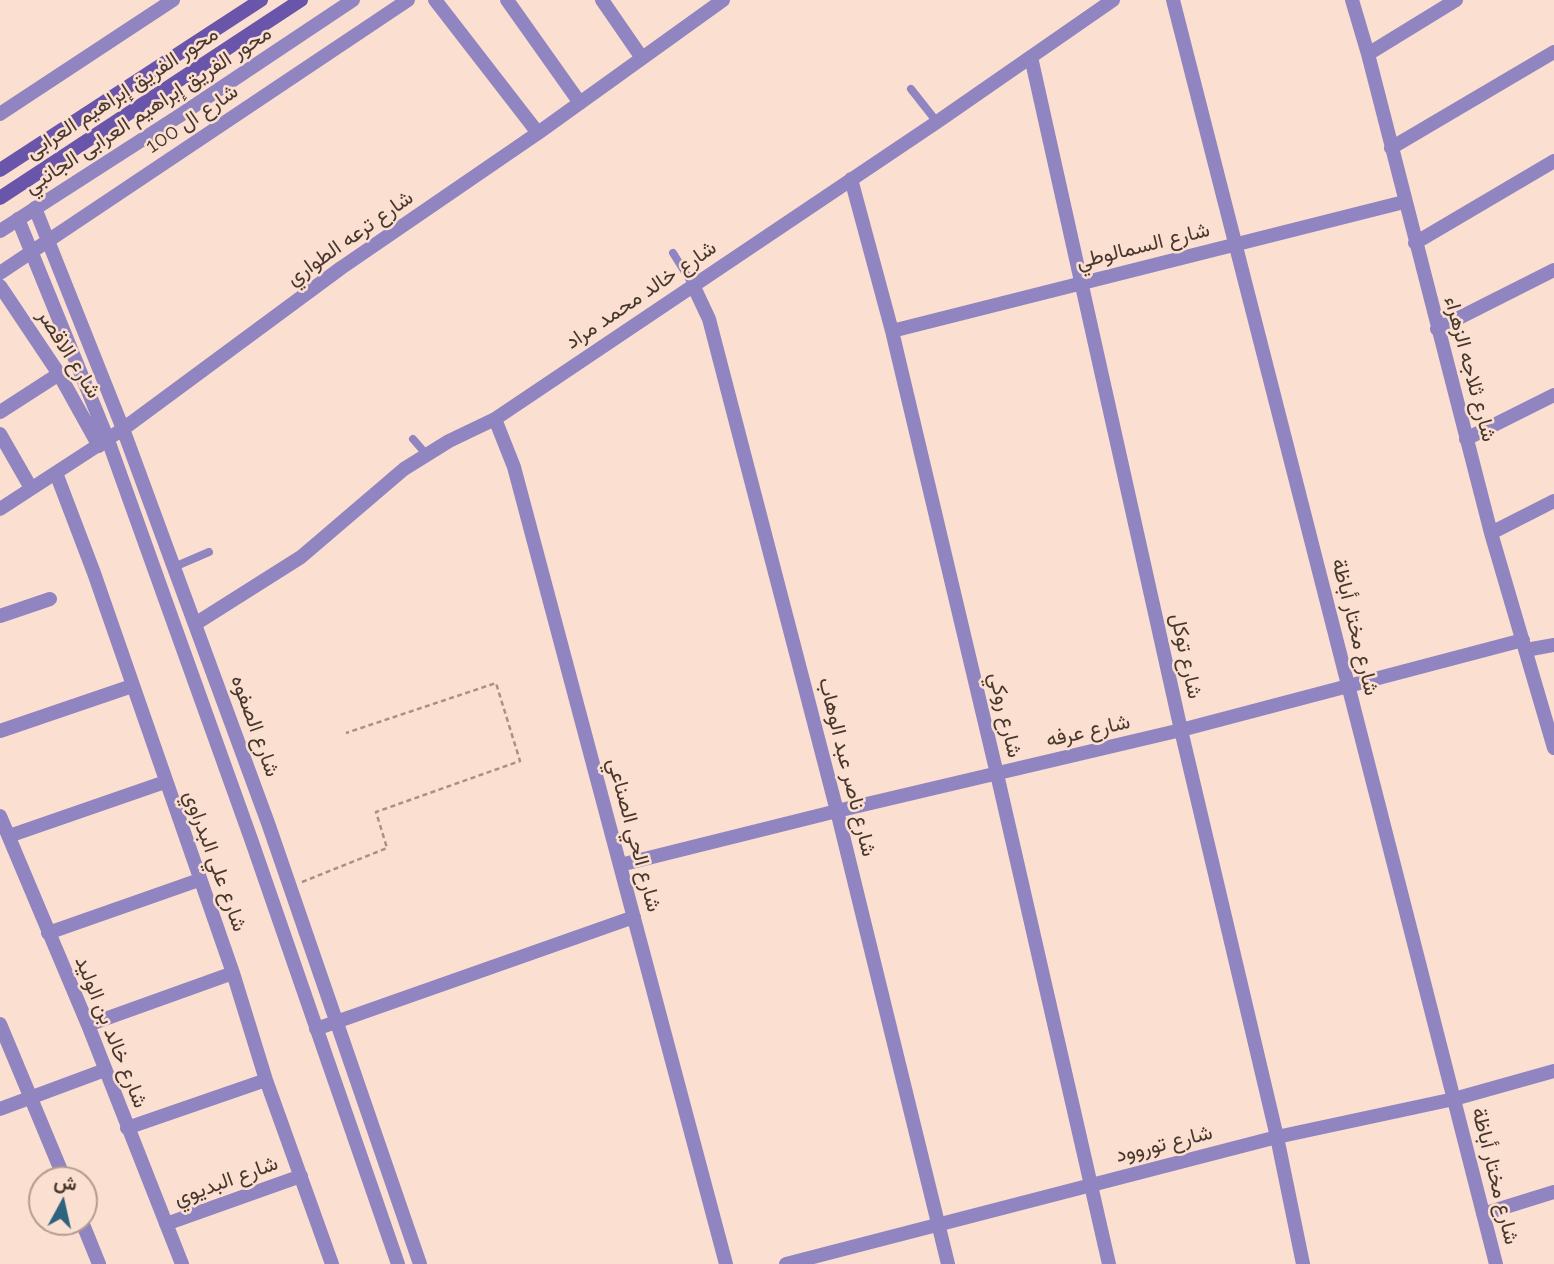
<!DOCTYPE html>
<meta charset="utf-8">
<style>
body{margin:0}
#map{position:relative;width:1554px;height:1264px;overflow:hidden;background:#fbe0d1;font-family:Raleway,Vazirmatn,sans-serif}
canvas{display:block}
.north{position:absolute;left:28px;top:1166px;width:70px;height:70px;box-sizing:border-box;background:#fbe0d1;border:2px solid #b39c8f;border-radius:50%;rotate:8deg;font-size:19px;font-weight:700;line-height:28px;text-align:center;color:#48372c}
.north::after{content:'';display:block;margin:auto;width:24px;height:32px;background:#2c637e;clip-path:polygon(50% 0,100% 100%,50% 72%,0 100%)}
</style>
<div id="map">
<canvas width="1554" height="1264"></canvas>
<div class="north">ش</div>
</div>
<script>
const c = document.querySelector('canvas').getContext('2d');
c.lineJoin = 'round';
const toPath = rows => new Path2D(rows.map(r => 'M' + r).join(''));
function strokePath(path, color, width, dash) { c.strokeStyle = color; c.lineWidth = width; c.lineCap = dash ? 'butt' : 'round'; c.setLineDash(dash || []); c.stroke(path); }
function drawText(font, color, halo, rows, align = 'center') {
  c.font = font + ' Raleway,Vazirmatn,sans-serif'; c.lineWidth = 5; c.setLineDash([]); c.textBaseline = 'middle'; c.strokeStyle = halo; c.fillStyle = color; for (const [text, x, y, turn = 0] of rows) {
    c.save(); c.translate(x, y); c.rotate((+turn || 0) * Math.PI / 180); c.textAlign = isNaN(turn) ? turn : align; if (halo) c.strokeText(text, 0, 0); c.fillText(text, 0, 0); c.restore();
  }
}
strokePath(toPath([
 [302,882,387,848,376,812,520,761,496,683,346,733]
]), '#a89285', 2.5, [5, 3.5]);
strokePath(toPath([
 [911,89,937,122],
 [673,253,693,285],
 [413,439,426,454],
 [174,567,209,552]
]), '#9085c0', 8);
strokePath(toPath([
 [435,0,538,133],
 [507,0,580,103],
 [602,0,642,58],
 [1173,0,1496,1264],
 [1352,0,1368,54,1491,533,1554,748],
 [1368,54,1456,0],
 [1031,57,1181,730,1277,1137,1303,1264],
 [1391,148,1554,52],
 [851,179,892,331,997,774,1109,1264],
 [35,208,123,429,268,823,420,1264],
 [18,219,108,440,251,839,398,1264],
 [1415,243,1554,161],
 [0,273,408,0],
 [693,285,709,319,837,811,948,1264],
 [0,286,59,374,99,446],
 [1437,329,1554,270],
 [892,331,1404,202],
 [0,412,59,374],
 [495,419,514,467,726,1264],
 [0,434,31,488],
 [1466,439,1554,395],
 [56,473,94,573,233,973,266,1080,332,1264],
 [0,509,123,429,341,268,538,133,723,0],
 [1491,533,1554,501],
 [0,616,50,599],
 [195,624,301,557,404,469,449,441,495,419,937,122,1113,0],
 [1526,650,1554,645],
 [0,731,132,686],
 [0,816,88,1025,182,1264],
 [9,836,165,782],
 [620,865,837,811,1181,730,1523,640],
 [48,933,199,880],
 [0,1024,65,1180],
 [88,1025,233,973],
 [316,1029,634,917],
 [0,1109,105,1070],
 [127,1128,266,1080],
 [1483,1214,1554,1192],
 [82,1222,99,1264],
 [166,1224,301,1176],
 [786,1264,1277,1137,1454,1099,1554,1071]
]), '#9085c0', 14);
strokePath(toPath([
 [0,114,173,0],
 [0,231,179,116,353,0]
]), '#9085c0', 14);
strokePath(toPath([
 [0,170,261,0],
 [0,198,301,0]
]), '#6955aa', 14);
drawText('21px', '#48372c', '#fbe0d1', [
 ["محور الفريق إبراهيم العرابى",122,93,-33],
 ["محور الفريق إبراهيم العرابى الجانبي",148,110,-33],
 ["شارع ال 100",192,119,-34],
 ["شارع ترعه الطواري",350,238,-35],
 ["شارع السمالوطي",1143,246,-14],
 ["شارع خالد محمد مراد",641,295,-34],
 ["شارع الاقصر",69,354,58],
 ["شارع ثلاجه الزهراء",1470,369,75],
 ["شارع مختار أباظة",1355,627,76],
 ["شارع توكل",1186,656,78],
 ["شارع روكي",1005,715,77],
 ["شارع الصفوه",255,726,70],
 ["شارع عرفه",1088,731,-13],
 ["شارع ناصر عبد الوهاب",847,767,76],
 ["شارع الحي الصناعي",634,835,75],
 ["شارع علي البدراوي",215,861,70],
 ["شارع خالد بن الوليد",111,1032,68],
 ["شارع توروود",1164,1144,-14],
 ["شارع مختار أباظة",1495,1176,76],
 ["شارع البديوي",226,1181,-20]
]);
</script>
